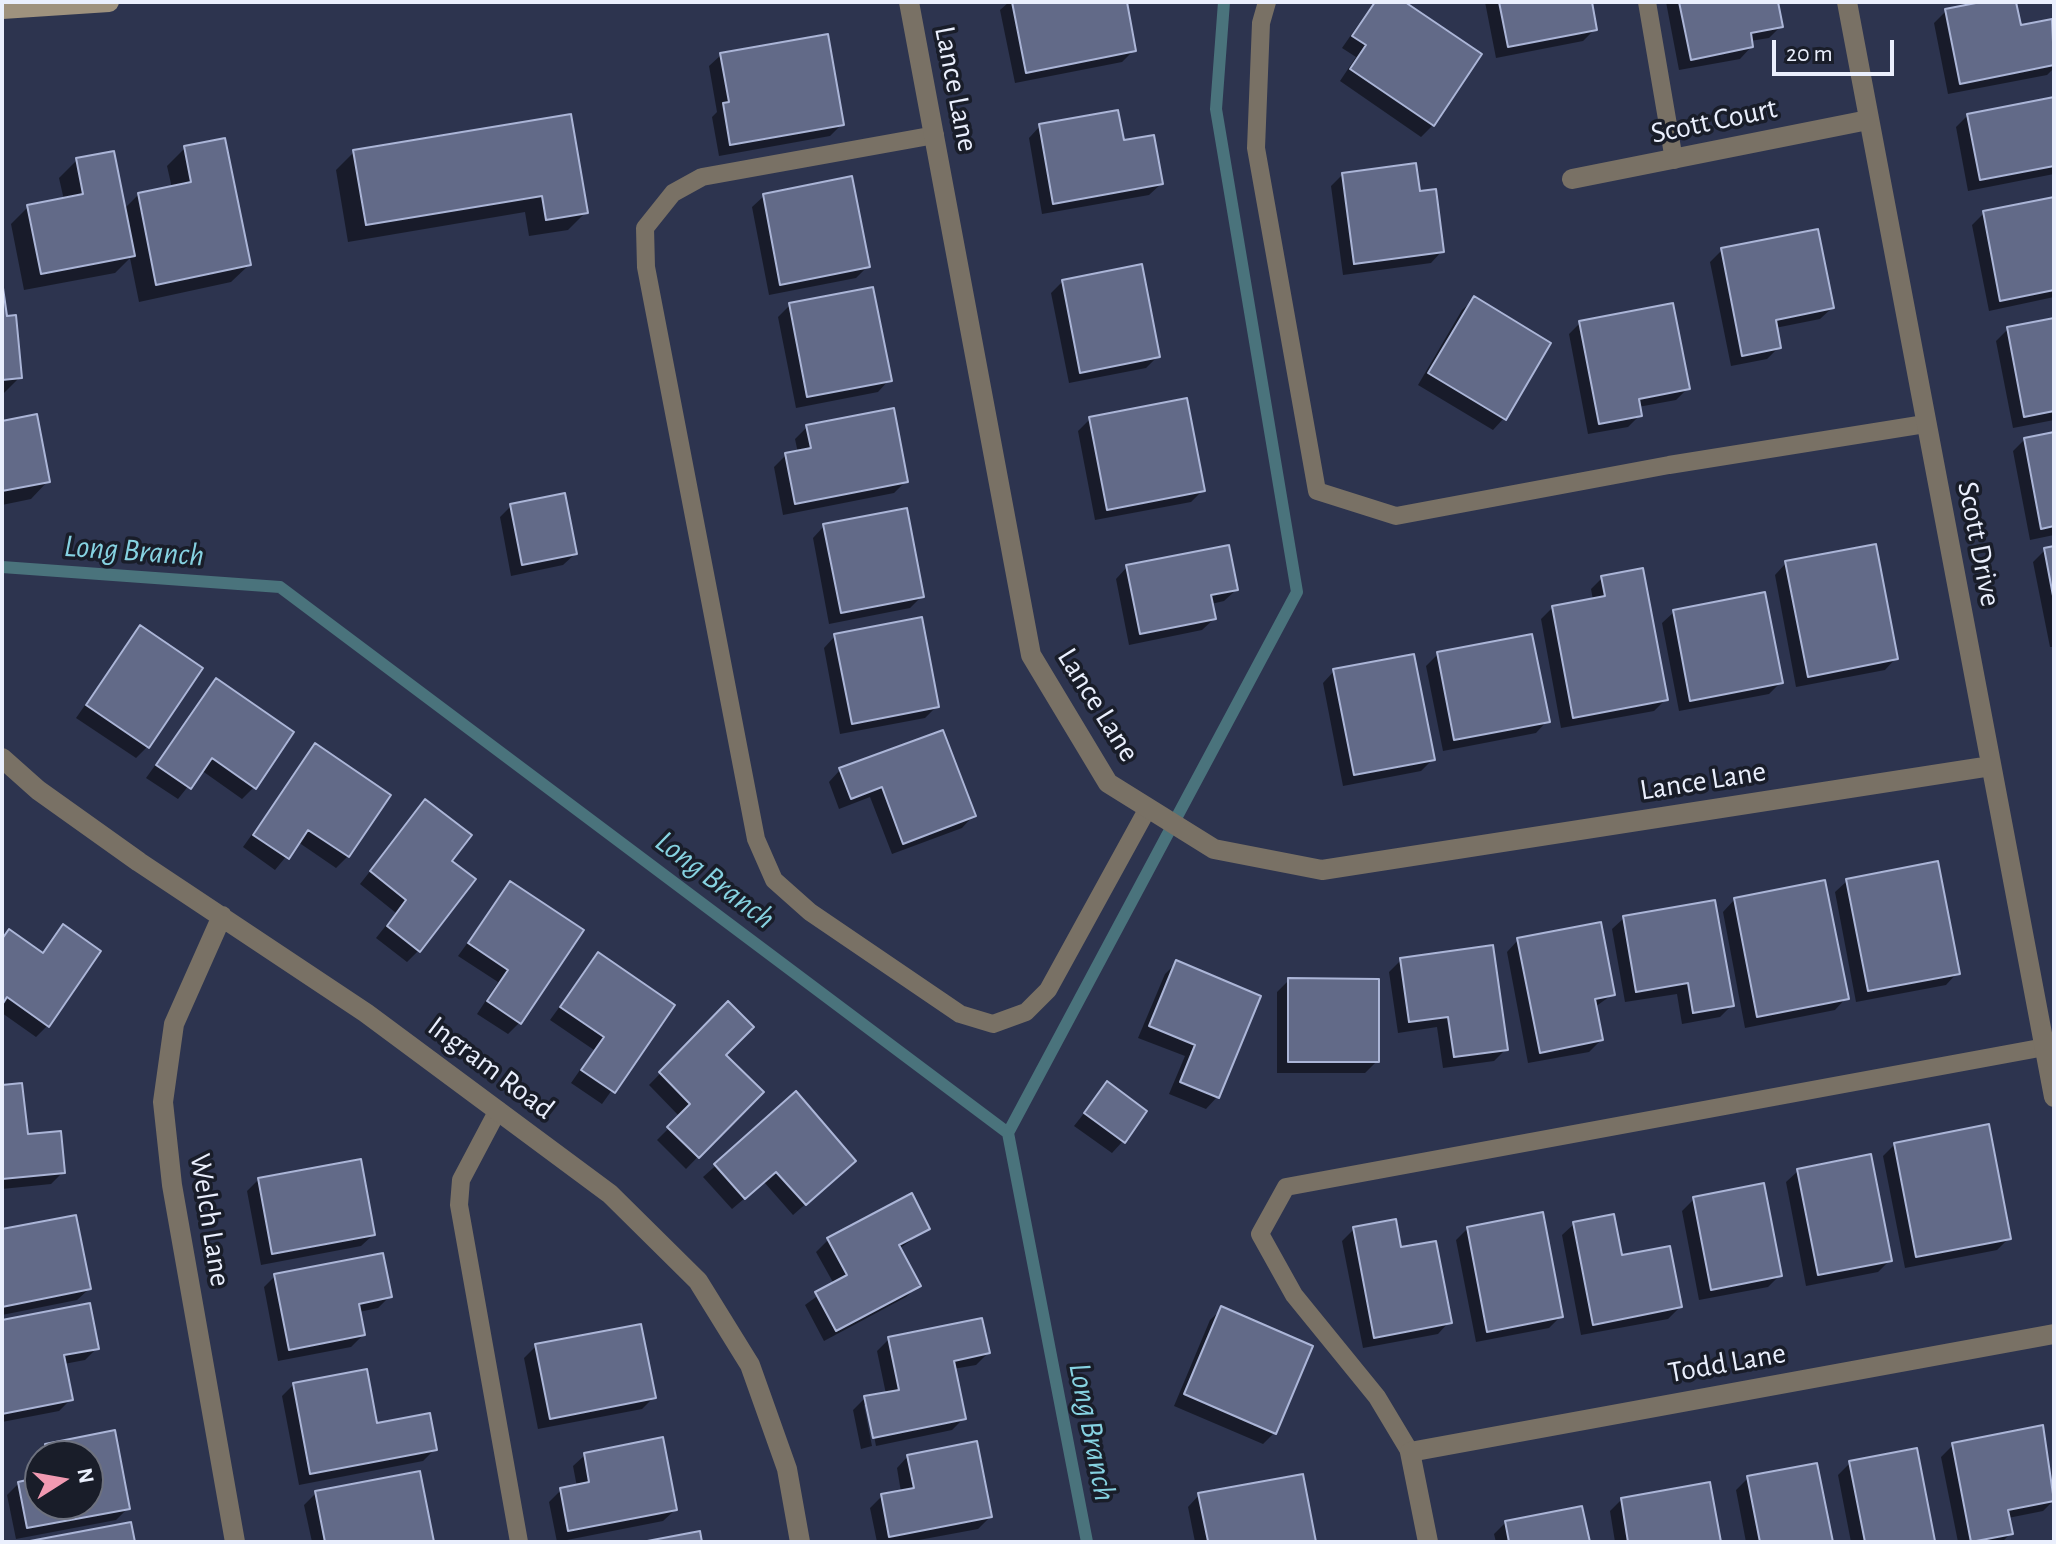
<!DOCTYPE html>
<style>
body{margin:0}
#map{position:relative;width:2056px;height:1544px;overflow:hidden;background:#2d344f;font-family:"Alegreya Sans",sans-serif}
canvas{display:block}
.frame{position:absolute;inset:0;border:4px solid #eaeffd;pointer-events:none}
.north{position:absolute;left:24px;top:1440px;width:80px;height:80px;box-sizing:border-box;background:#191d29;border:2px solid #6d717e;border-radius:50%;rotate:79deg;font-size:22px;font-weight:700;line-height:32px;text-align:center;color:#eaeffd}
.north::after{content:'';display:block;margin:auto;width:28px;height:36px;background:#f19ab2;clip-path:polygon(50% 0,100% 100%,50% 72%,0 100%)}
.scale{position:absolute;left:1772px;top:40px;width:122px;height:36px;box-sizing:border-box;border:4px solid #eaeffd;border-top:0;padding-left:10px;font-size:24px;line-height:28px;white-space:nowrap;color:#eaeffd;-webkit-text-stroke:6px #191d29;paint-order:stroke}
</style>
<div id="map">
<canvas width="2056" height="1544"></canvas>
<div class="frame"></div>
<div class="north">N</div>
<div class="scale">20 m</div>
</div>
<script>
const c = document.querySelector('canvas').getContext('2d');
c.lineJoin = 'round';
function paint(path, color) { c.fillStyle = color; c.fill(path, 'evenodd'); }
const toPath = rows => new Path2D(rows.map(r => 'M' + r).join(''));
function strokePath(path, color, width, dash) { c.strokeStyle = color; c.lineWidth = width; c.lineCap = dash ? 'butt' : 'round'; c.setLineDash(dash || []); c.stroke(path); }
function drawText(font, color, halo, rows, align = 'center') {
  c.font = font + ' "Alegreya Sans",sans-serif'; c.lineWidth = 7; c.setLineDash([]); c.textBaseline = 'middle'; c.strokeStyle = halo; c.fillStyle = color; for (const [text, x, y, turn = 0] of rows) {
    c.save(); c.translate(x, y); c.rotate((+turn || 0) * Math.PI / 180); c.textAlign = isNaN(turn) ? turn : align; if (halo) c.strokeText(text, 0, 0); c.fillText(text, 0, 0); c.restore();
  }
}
paint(toPath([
 [1009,2,1125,2,1134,50,1122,62,1015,83,1000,10],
 [1374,2,1401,2,1433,125,1421,137,1340,81,1356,57,1342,48],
 [1485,2,1590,2,1595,29,1583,41,1496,58],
 [1666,2,1776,2,1781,26,1769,38,1750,41,1751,47,1740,59,1679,70],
 [1992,2,2014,2,2019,27,2050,21,2054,68,2047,75,1948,94,1934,23,1946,11],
 [721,55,842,124,830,136,719,156,712,117,717,112,709,66],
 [2054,99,2054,174,1968,191,1956,127,1968,115],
 [570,116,586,212,568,230,529,236,525,212,348,242,336,170,354,152],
 [1040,126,1122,143,1161,184,1149,195,1042,214,1029,138],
 [185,148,249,265,231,282,139,302,130,258,115,273,24,290,11,224,28,207,64,200,59,178,77,160,124,209,139,194,172,188,167,166],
 [1343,174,1418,193,1442,251,1431,263,1343,275,1331,186],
 [764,196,867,267,856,278,769,295,752,207],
 [2054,199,2054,297,1989,311,1972,225,1984,213],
 [1722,250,1832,308,1820,319,1775,328,1779,347,1767,359,1731,366,1710,262],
 [1063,281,1158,356,1146,368,1069,383,1051,293],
 [2,289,5,319,20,377,2,395],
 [1474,299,1504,418,1493,430,1418,385,1462,310],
 [790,305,889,380,878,392,796,408,778,317],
 [2054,320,2054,420,2013,428,1996,341,2008,329],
 [1580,323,1688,388,1676,400,1638,407,1640,415,1628,427,1588,434,1569,334],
 [1090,419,1203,490,1191,502,1095,520,1078,431],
 [2,423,48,481,31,499,2,505],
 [807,427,906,481,894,493,783,515,774,467,786,455,798,453,795,439],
 [2054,434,2054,535,2030,540,2013,451,2025,439],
 [511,506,575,554,563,565,511,576,500,517],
 [824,526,922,596,910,608,829,624,813,538],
 [2054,548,2054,647,2050,647,2033,562,2045,550],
 [1786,563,1896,658,1885,670,1796,687,1775,575],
 [1127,567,1236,590,1224,601,1211,604,1214,619,1202,630,1129,645,1116,579],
 [1602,578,1666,699,1654,711,1561,728,1541,619,1553,607,1593,600,1591,589],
 [1674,612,1781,682,1769,694,1679,711,1662,623],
 [140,627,147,747,136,758,76,718],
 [835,636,937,706,925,718,840,734,824,648],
 [1438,654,1547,721,1536,733,1443,751,1426,666],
 [1334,671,1433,759,1421,771,1343,786,1323,683],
 [216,681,254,787,242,799,201,770,178,799,146,778],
 [315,746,348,856,336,868,298,842,275,870,243,847],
 [840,770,973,816,962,828,892,854,870,797,839,809,829,782],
 [425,802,419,950,407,962,376,938,396,913,360,884],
 [1847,881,1957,973,1946,985,1856,1002,1835,892],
 [511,883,519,1023,508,1034,477,1014,498,982,458,956],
 [1734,900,1846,998,1835,1010,1745,1028,1723,912],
 [1624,918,1732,1005,1720,1017,1682,1024,1677,994,1625,1002,1612,929],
 [63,927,48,1025,36,1037,2,1013,2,939,41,954],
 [1518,940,1613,994,1595,1007,1601,1040,1589,1052,1528,1063,1507,952],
 [598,954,672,1006,602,1104,571,1083,594,1050,550,1020],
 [1401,960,1506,1049,1494,1061,1443,1068,1437,1027,1398,1033,1389,972],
 [1176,963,1217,1097,1206,1109,1169,1094,1185,1056,1138,1038,1165,974],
 [1289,980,1377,1061,1365,1073,1277,1073,1277,992],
 [728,1004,723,1055,761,1092,686,1169,657,1140,680,1117,649,1085],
 [1107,1084,1123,1141,1112,1153,1074,1126],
 [2,1087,26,1136,63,1172,51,1184,2,1189],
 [796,1094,842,1172,793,1215,764,1182,732,1209,703,1177],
 [1895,1144,2009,1238,1997,1250,1905,1268,1883,1156],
 [1798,1171,1890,1260,1878,1272,1806,1286,1786,1182],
 [259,1179,373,1235,361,1246,261,1265,247,1191],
 [1694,1199,1780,1275,1768,1287,1699,1300,1682,1211],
 [1574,1224,1621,1258,1680,1307,1668,1319,1581,1335,1562,1235],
 [928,1228,899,1249,918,1286,906,1297,824,1341,805,1305,834,1284,816,1252,828,1240],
 [1354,1229,1400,1250,1449,1322,1438,1334,1363,1348,1342,1241],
 [1467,1229,1561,1316,1549,1328,1476,1342,1456,1240],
 [2,1231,89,1289,77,1300,2,1315],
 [275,1276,389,1297,378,1308,359,1312,363,1335,351,1347,278,1361,264,1287],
 [1222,1309,1274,1433,1263,1444,1174,1406,1210,1320],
 [2,1322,97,1348,85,1360,64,1364,71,1399,59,1411,2,1422],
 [889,1339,988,1353,976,1365,953,1369,964,1418,952,1430,876,1446,868,1405,864,1405,872,1446,861,1449,853,1410,865,1398,886,1394,877,1351],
 [536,1346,653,1398,642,1409,538,1429,524,1358],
 [294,1384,375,1425,435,1449,423,1461,299,1485,282,1396],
 [2041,1428,2054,1500,2043,1511,2008,1518,2011,1533,2002,1542,1958,1542,1941,1457,1953,1445],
 [113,1433,128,1508,116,1520,16,1539,7,1495,19,1483,38,1480,34,1458,46,1446],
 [40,1456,88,1456,88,1504,40,1504],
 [585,1455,675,1510,663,1521,557,1542,549,1502,561,1490,577,1487,573,1466],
 [908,1456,990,1517,978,1529,908,1542,877,1542,870,1508,882,1496,901,1492,897,1468],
 [1850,1463,1933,1540,1851,1542,1838,1475],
 [1748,1478,1831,1542,1746,1542,1736,1490],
 [316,1493,432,1542,312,1542,304,1505],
 [1199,1495,1314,1542,1195,1542,1188,1507],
 [1622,1499,1719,1542,1615,1542,1610,1511],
 [1506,1522,1588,1542,1496,1542,1494,1534],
 [130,1524,133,1542,37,1542]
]), '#0007');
strokePath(toPath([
 [2,567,280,587,1008,1133,1087,1542],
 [1008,1133,1297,592,1216,109,1224,2]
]), '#4a737c', 12);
const building = toPath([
 [1012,2,1127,2,1136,51,1026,73,1012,2],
 [1375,2,1405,2,1482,54,1434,126,1350,69,1366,45,1352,36,1375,2],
 [1499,2,1592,2,1597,30,1508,47,1499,2],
 [1679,2,1778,2,1783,27,1751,33,1753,47,1691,60,1679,2],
 [1981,2,2016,2,2021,25,2052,19,2054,65,1960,84,1945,9,1981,2],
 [828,34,844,125,730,145,723,103,729,102,720,53,828,34],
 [2054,97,2054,166,1980,180,1967,114,2054,97],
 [1118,110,1124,140,1154,135,1163,184,1053,204,1039,124,1118,110],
 [571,114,588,213,546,220,542,196,366,225,353,150,571,114],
 [225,138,251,265,156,285,138,193,191,182,184,146,225,138],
 [114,151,135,256,41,274,27,205,83,194,76,158,114,151],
 [1416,163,1420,191,1436,189,1444,252,1354,264,1342,173,1416,163],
 [852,176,870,267,780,285,763,194,852,176],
 [2054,197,2054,290,2000,301,1983,211,2054,197],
 [1818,229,1834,308,1776,320,1781,348,1742,356,1721,248,1818,229],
 [1142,264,1160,357,1080,373,1062,280,1142,264],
 [2,281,7,316,16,315,22,378,2,380,2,281],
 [873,287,892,381,807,397,789,303,873,287],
 [1474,296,1551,343,1506,420,1428,373,1474,296],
 [1673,303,1690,389,1639,399,1642,416,1599,424,1579,321,1673,303],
 [2054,318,2054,411,2024,417,2007,327,2054,318],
 [1187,398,1205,491,1107,510,1089,417,1187,398],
 [894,408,908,482,795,504,785,453,811,448,806,425,894,408],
 [37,414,50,482,2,491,2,421,37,414],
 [2054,432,2054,526,2041,529,2024,438,2054,432],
 [565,493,577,554,522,565,510,504,565,493],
 [907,508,924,597,841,613,823,524,907,508],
 [1876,544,1898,659,1808,677,1785,561,1876,544],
 [1229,545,1238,590,1211,595,1216,619,1140,634,1126,565,1229,545],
 [2054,546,2054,601,2044,548,2054,546],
 [1643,568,1668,700,1573,718,1552,606,1605,596,1601,576,1643,568],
 [1765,592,1783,683,1690,701,1673,610,1765,592],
 [922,617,939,707,852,724,834,634,922,617],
 [140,625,203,668,149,748,86,705,140,625],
 [1532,634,1550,722,1454,740,1437,652,1532,634],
 [1414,654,1435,760,1354,775,1333,669,1414,654],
 [216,678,294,732,256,789,212,758,191,789,156,765,216,678],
 [943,730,976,816,903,844,882,787,851,799,839,768,943,730],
 [315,743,391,795,349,857,308,830,289,859,253,835,315,743],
 [425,799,472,835,452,861,476,879,420,952,387,926,406,900,370,871,425,799],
 [1938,861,1960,974,1868,991,1846,879,1938,861],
 [1825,880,1849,999,1757,1017,1734,898,1825,880],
 [510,881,584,930,521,1024,487,1001,508,970,468,943,510,881],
 [1715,900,1734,1006,1693,1013,1688,983,1636,992,1623,916,1715,900],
 [1601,922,1615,995,1595,999,1603,1040,1540,1053,1517,938,1601,922],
 [63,924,101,951,49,1027,7,997,2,1005,2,939,9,929,43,953,63,924],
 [1493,945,1508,1050,1454,1057,1448,1017,1409,1022,1400,958,1493,945],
 [598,952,675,1005,615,1093,581,1070,604,1037,560,1007,598,952],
 [1176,960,1261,996,1219,1098,1180,1082,1195,1045,1149,1026,1176,960],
 [1288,978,1379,979,1379,1062,1288,1062,1288,978],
 [728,1001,754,1027,726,1055,764,1092,699,1158,667,1127,690,1104,659,1072,728,1001],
 [1107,1081,1147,1111,1125,1143,1084,1113,1107,1081],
 [22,1083,28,1134,61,1131,65,1173,2,1179,2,1085,22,1083],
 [796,1091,856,1161,806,1205,776,1172,745,1199,714,1164,796,1091],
 [1989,1124,2011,1239,1916,1257,1894,1143,1989,1124],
 [1871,1154,1892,1261,1818,1275,1797,1169,1871,1154],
 [361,1159,375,1235,272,1254,258,1178,361,1159],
 [1764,1183,1782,1276,1711,1290,1693,1197,1764,1183],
 [912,1193,930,1229,899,1245,921,1286,836,1331,815,1292,847,1275,827,1238,912,1193],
 [1543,1212,1563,1317,1487,1332,1467,1227,1543,1212],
 [1614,1214,1622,1255,1670,1246,1682,1307,1593,1325,1573,1222,1614,1214],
 [76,1215,91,1289,2,1307,2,1229,76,1215],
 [1396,1219,1401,1247,1436,1241,1452,1323,1374,1338,1353,1227,1396,1219],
 [383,1253,392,1297,359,1304,365,1335,289,1350,274,1274,383,1253],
 [90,1303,99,1349,64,1355,73,1400,2,1414,2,1320,90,1303],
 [1221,1306,1313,1346,1276,1434,1184,1394,1221,1306],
 [982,1318,990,1353,954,1361,966,1419,873,1438,864,1396,899,1390,888,1337,982,1318],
 [641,1324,656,1398,550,1419,535,1344,641,1324],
 [367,1369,377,1423,430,1413,437,1450,310,1474,293,1383,367,1369],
 [2043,1425,2054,1501,2008,1510,2013,1534,1971,1542,1952,1443,2043,1425],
 [115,1430,130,1509,27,1528,18,1482,40,1477,40,1504,88,1504,88,1456,47,1456,45,1444,115,1430],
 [663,1437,677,1510,568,1531,560,1488,589,1482,584,1453,663,1437],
 [977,1441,992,1517,889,1537,881,1494,914,1488,907,1455,977,1441],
 [1917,1448,1935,1541,1865,1542,1849,1461,1917,1448],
 [1817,1463,1833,1542,1760,1542,1747,1476,1817,1463],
 [420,1471,434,1542,325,1542,315,1491,420,1471],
 [1303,1474,1316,1542,1205,1542,1208,1541,1198,1493,1303,1474],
 [1710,1482,1721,1542,1628,1542,1621,1498,1710,1482],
 [1582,1506,1590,1542,1509,1542,1505,1521,1582,1506],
 [131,1522,135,1542,30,1541,131,1522],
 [700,1531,702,1542,642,1542,700,1531]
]);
paint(building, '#626a88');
strokePath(building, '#abb5d7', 2);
strokePath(toPath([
 [1267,2,1261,23,1256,148,1317,491,1396,516,1669,465,1925,424],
 [1647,2,1674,160],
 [935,135,702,177,673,193,645,228,646,267,756,839,774,880,810,912,960,1014,993,1024,1026,1012,1048,990,1148,808],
 [498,1110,461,1180,459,1205,519,1542],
 [1410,1452,1377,1397,1294,1295,1260,1234,1286,1187,2045,1047]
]), '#797165', 18);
strokePath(toPath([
 [909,2,1031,655,1108,783,1214,849,1322,870,1991,766],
 [1847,2,2054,1097],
 [1572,179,1868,120],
 [2,758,38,790,139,862,366,1013,610,1194,698,1281,750,1365,787,1469,800,1542],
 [222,916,174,1024,163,1102,172,1185,235,1542],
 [1428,1542,1410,1452,2054,1334]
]), '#797165', 20);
strokePath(toPath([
 [2,9,109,2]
]), '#9f927e', 20);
drawText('30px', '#eaeffd', '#191d29', [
 ["Lance Lane",956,89,79],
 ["Scott Court",1714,121,-12],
 ["Scott Drive",1979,544,79],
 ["Lance Lane",1098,705,58],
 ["Lance Lane",1703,781,-9],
 ["Ingram Road",491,1068,37],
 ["Welch Lane",210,1220,81],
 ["Todd Lane",1727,1363,-10]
]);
drawText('italic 32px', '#86d2e1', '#191d29', [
 ["Long Branch",134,551,4],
 ["Long Branch",715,880,37],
 ["Long Branch",1092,1432,79]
]);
</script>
